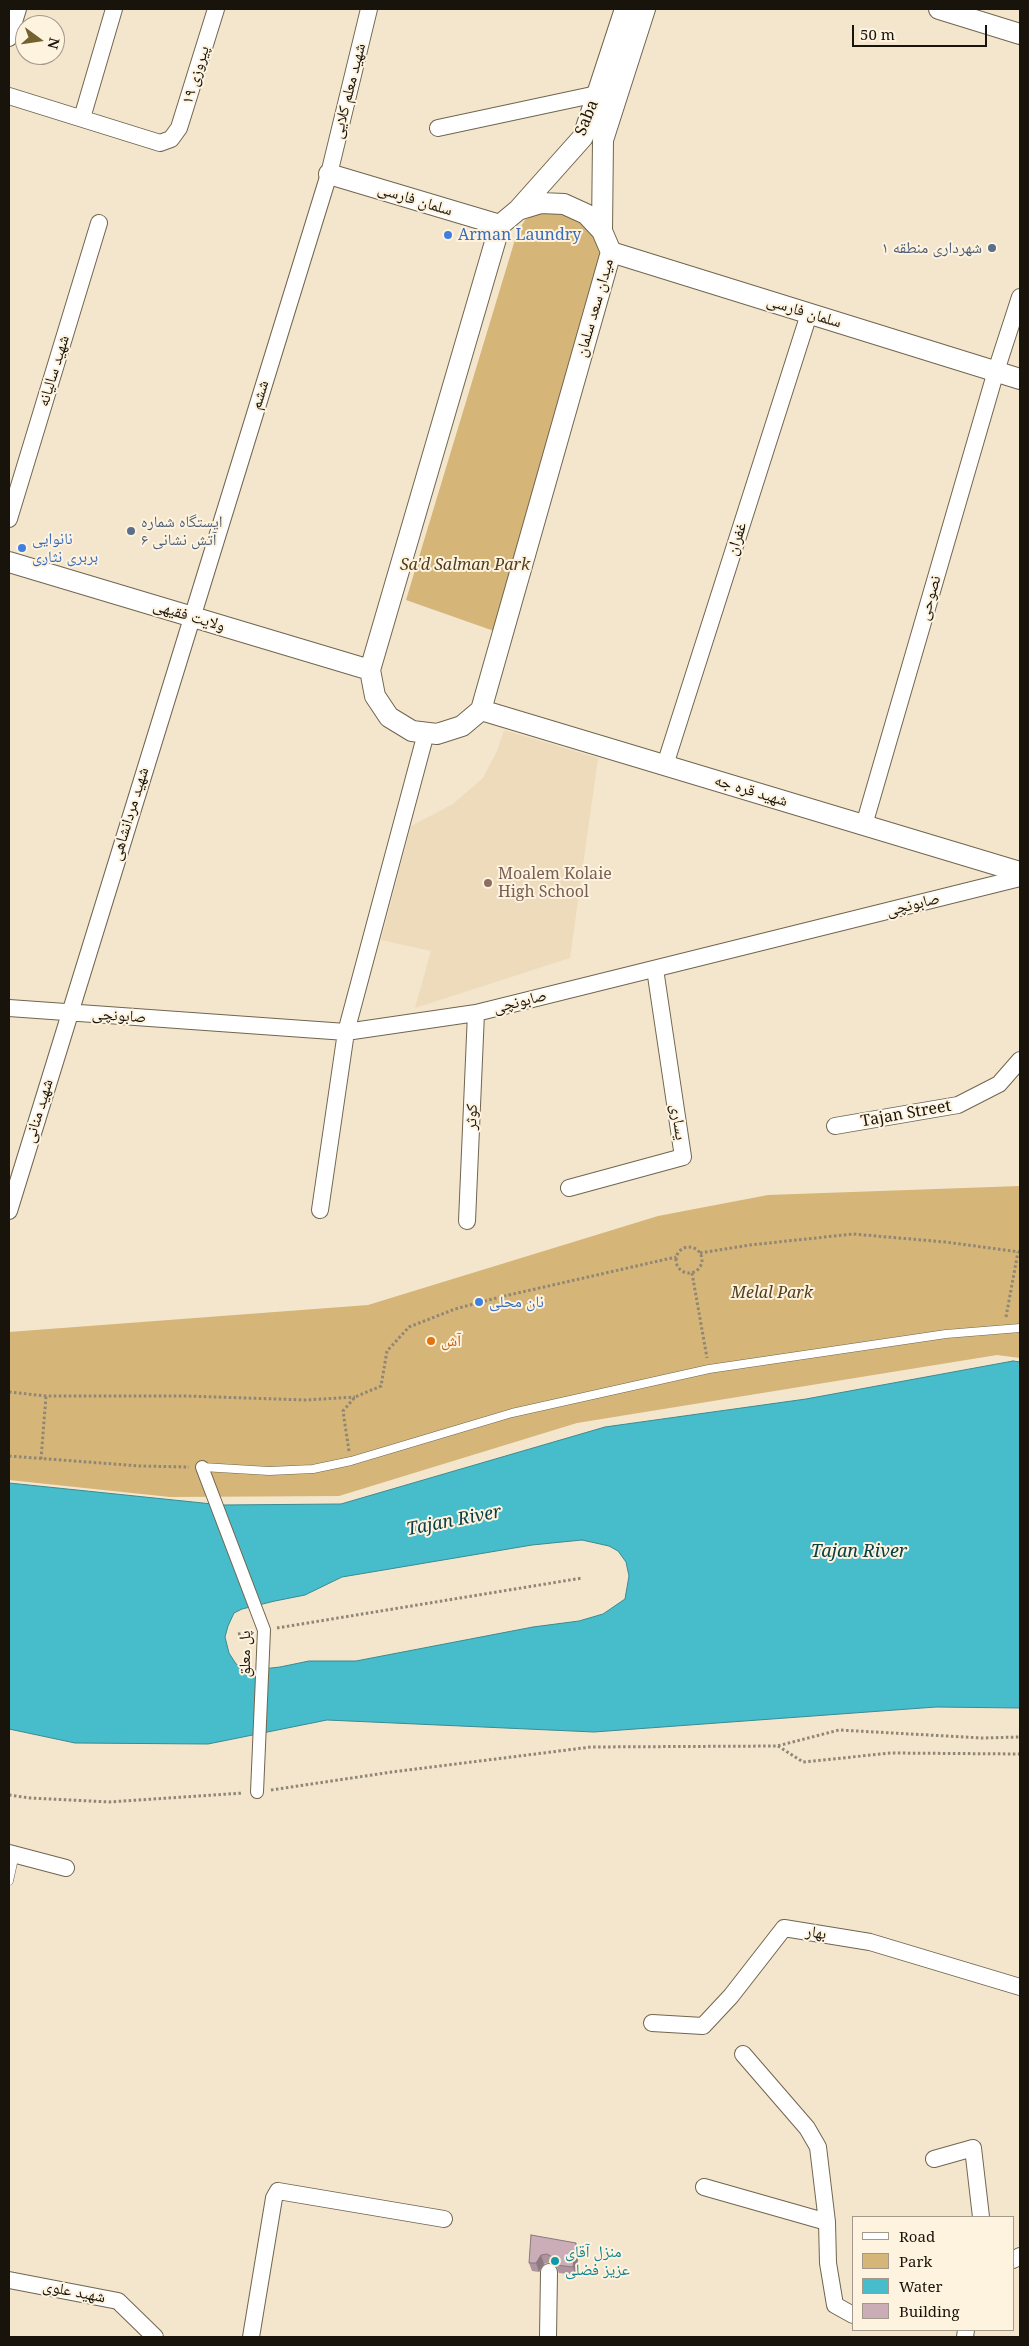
<!DOCTYPE html>
<meta charset="utf-8">
<style>
body{margin:0}
#map{position:relative;width:1029px;height:2346px;overflow:hidden;background:#f3e6cd;font-family:"Noto Serif",serif}
canvas{display:block}
.frame{position:absolute;inset:0;border:10px solid #18130b;pointer-events:none}
.legend{position:absolute;left:852px;top:2216px;width:162px;height:115px;box-sizing:border-box;background:#fef3df;border:1px solid #a2998a;margin:0;padding:6px 9px;list-style:none;font-size:15px;color:#18130b}
.legend li{display:flex;align-items:center;gap:10px;height:25px}
.legend b{width:25px;border:1px solid #a2998a}
.north{position:absolute;left:15px;top:15px;width:50px;height:50px;box-sizing:border-box;background:#fef3df;border:1px solid #a2998a;border-radius:50%;rotate:104deg;font-size:14px;font-weight:700;line-height:20px;text-align:center;color:#18130b}
.north::after{content:'';display:block;margin:auto;width:18px;height:22px;background:#73612f;clip-path:polygon(50% 0,100% 100%,50% 72%,0 100%)}
.scale{position:absolute;left:852px;top:25px;width:135px;height:22px;box-sizing:border-box;border:2px solid #18130b;border-top:0;padding-left:6px;font-size:15px;line-height:18px;white-space:nowrap;color:#18130b;-webkit-text-stroke:4px #fef3df;paint-order:stroke}
</style>
<div id="map">
<canvas width="1029" height="2346"></canvas>
<div class="frame"></div>
<ul class="legend">
<li><b style="height:6px;background:#fff"></b>Road</li>
<li><b style="height:14px;background:#d5b578"></b>Park</li>
<li><b style="height:14px;background:#47bdcb"></b>Water</li>
<li><b style="height:14px;background:#caadb6"></b>Building</li>
</ul>
<div class="north">N</div>
<div class="scale">50 m</div>
</div>
<script>
const c = document.querySelector('canvas').getContext('2d');
c.lineJoin = 'round';
function paint(path, color) { c.fillStyle = color; c.fill(path, 'evenodd'); }
const toPath = rows => new Path2D(rows.map(r => 'M' + r).join(''));
function strokePath(path, color, width, dash) { c.strokeStyle = color; c.lineWidth = width; c.lineCap = dash ? 'butt' : 'round'; c.setLineDash(dash || []); c.stroke(path); }
function drawText(font, color, halo, rows, align = 'center') {
  c.font = font + ' "Noto Serif","Noto Naskh Arabic",serif'; c.lineWidth = 4; c.setLineDash([]); c.textBaseline = 'middle'; c.strokeStyle = halo; c.fillStyle = color; for (const [text, x, y, turn = 0] of rows) {
    c.save(); c.translate(x, y); c.rotate((+turn || 0) * Math.PI / 180); c.textAlign = isNaN(turn) ? turn : align; if (halo) c.strokeText(text, 0, 0); c.fillText(text, 0, 0); c.restore();
  }
}
paint(toPath([
 [504,730,598,758,570,958,415,1008,431,951,381,940,411,826,453,804,483,778,497,751]
]), '#eddbbb');
paint(toPath([
 [541,211,576,217,590,229,601,253,494,631,406,600,517,233,525,220],
 [1020,1186,1020,1358,997,1355,577,1423,339,1496,170,1497,9,1480,9,1332,368,1305,658,1216,768,1195]
]), '#d5b578');
const water = toPath([
 [1013,1361,1020,1362,1020,1708,936,1707,594,1732,327,1720,208,1744,75,1743,9,1729,9,1483,222,1505,341,1504,605,1427,806,1399,1013,1361],
 [582,1540,609,1546,618,1551,626,1562,629,1576,625,1599,603,1614,579,1621,533,1627,356,1661,309,1661,280,1667,253,1670,236,1664,229,1653,225,1637,228,1626,234,1613,242,1609,275,1601,305,1595,342,1577,532,1545,582,1540]
]);
paint(water, '#47bdcb');
strokePath(water, '#398a91', 1);
const service = toPath([
 [202,1467,269,1471,313,1469,351,1461,512,1413,709,1369,946,1334,1020,1328],
 [9,1881,15,1854]
]);
const pedestrian = toPath([
 [202,1467,264,1630,257,1792]
]);
const minor = toPath([
 [9,38,18,9],
 [9,96,160,143,171,139,179,128,216,9],
 [82,118,114,9],
 [438,128,597,94],
 [9,519,99,223],
 [665,765,809,314],
 [864,825,996,371,1020,297],
 [9,1008,346,1032,476,1013,1020,878],
 [835,1126,958,1105,999,1084,1020,1060],
 [569,1188,683,1157,655,969],
 [320,1210,346,1032,426,733],
 [9,1211,329,174,369,9],
 [467,1221,476,1013],
 [9,1853,66,1868],
 [652,2023,703,2026,731,1996,784,1928,870,1942,1020,1987],
 [743,2054,807,2128,818,2147,827,2222,828,2263,835,2305,853,2315],
 [934,2159,973,2148,981,2217],
 [704,2187,827,2222],
 [1013,2260,1020,2256],
 [9,2280,118,2301,155,2337],
 [251,2337,274,2198,278,2191,444,2219],
 [548,2337,549,2272],
 [965,2337,966,2330]
]);
const tertiary = toPath([
 [939,9,1020,34],
 [329,174,500,225],
 [541,203,564,204,586,214,602,231,611,252,481,710,462,726,437,734,412,731,389,717,375,696,370,670,500,225,518,210,541,203],
 [518,210,583,137,625,9],
 [602,231,603,140,645,9],
 [611,252,1020,379],
 [9,562,370,670],
 [481,710,1020,872]
]);
strokePath(service, '#71654f', 9);
strokePath(pedestrian, '#71654f', 14);
strokePath(minor, '#71654f', 18);
strokePath(tertiary, '#71654f', 22);
strokePath(toPath([
 '676 1260a13 13 0 1 1 26 0a13 13 0 1 1-26 0Z',
 [700,1253,750,1245,853,1234,945,1242,1020,1252],
 [692,1273,707,1358],
 [1006,1317,1018,1252],
 [9,1392,46,1396,186,1396,305,1400,355,1397],
 [349,1451,343,1411,355,1397,381,1386,387,1351,409,1327,455,1309,500,1297,676,1257],
 [9,1456,140,1466,189,1467],
 [41,1459,46,1396],
 [277,1628,582,1578],
 [238,1634,251,1632],
 [778,1746,803,1762,891,1753,1020,1754],
 [271,1790,392,1772,591,1747,777,1746,839,1730,982,1738,1020,1737],
 [9,1795,30,1798,109,1802,243,1793]
]), '#908675', 3, [2.5, 2.5]);
strokePath(service, '#fff', 8);
strokePath(pedestrian, '#fff', 12);
strokePath(minor, '#fff', 16);
strokePath(tertiary, '#fff', 20);
paint(toPath([
 [531,2235,576,2243,579,2251,576,2275,559,2273,556,2266,550,2262,544,2264,539,2272,532,2271,529,2263]
]), '#ae959d');
paint(toPath([
 [576,2243,579,2251,576,2275,573,2267],
 [541,2255,544,2264,539,2272,536,2263]
]), '#8d797f');
const building = toPath([
 [531,2235,576,2243,573,2267,556,2265,554,2258,547,2254,541,2255,536,2263,529,2263,531,2235]
]);
paint(building, '#caadb6');
strokePath(building, '#8d797f', 1);
for (const [x, y, r, color] of [
 [448,235,5,"#3f7fe0"],
 [992,248,5,"#5c6f8a"],
 [131,531,5,"#5c6f8a"],
 [22,548,5,"#3f7fe0"],
 [488,883,5,"#8d6e63"],
 [479,1302,5,"#3f7fe0"],
 [431,1341,5,"#e8710a"],
 [555,2261,5,"#0f9aa8"]
]) { const dot = new Path2D(); dot.arc(x, y, r, 0, 2 * Math.PI); c.fillStyle = color; c.fill(dot); strokePath(dot, '#fef3df', 2); }
drawText('16px', '#18130b', '#fef3df', [
 ["پیروزی ۱۹",196,75,-73],
 ["شهید معلم کلایی",349,91,-76],
 ["Saba",587,118,-68],
 ["سلمان فارسی",415,200,17],
 ["میدان سعد سلمان",595,308,-74],
 ["سلمان فارسی",804,312,17],
 ["شهید سالیانه",54,371,-73],
 ["ششم",260,395,-73],
 ["غفران",737,539,-72],
 ["نصوحی",930,598,-74],
 ["ولایت فقیهی",189,616,17],
 ["شهید قره جه",751,791,17],
 ["شهید مردانشاهی",130,814,-73],
 ["صابونچی",913,905,-14],
 ["صابونچی",520,1002,-14],
 ["صابونچی",119,1016,4],
 ["شهید منانی",39,1111,-73],
 ["Tajan Street",906,1114,-10],
 ["کوثر",472,1117,-88],
 ["یساری",678,1122,82],
 ["پل معلق",245,1654,-90],
 ["بهار",816,1933,9],
 ["شهید علوی",74,2292,11]
]);
drawText('16px', '#366cbe', '#fef3df', [
 ["Arman Laundry",458,235],
 ["نانوایی",32,539],
 ["بربری نثاری",32,557],
 ["نان محلی",489,1302]
], 'left');
drawText('16px', '#4e5e75', '#fef3df', [
 ["شهرداری منطقه ۱",982,248],
 ["ایستگاه شماره",141,522,"left"],
 ["۶ آتش نشانی",141,540,"left"]
], 'right');
drawText('italic 16px', '#503f1e', '#fef3df', [
 ["Sa'd Salman Park",465,565],
 ["Melal Park",772,1293]
]);
drawText('16px', '#785e54', '#fef3df', [
 ["Moalem Kolaie",498,874],
 ["High School",498,892]
], 'left');
drawText('16px', '#c56008', '#fef3df', [
 ["آش",441,1341]
], 'left');
drawText('16px', '#0d838f', '#fef3df', [
 ["منزل آقای",565,2252],
 ["عزیز فضلی",565,2270]
], 'left');
drawText('italic 18px', '#094046', '#fef3df', [
 ["Tajan River",454,1521,-11],
 ["Tajan River",859,1552]
]);
</script>
